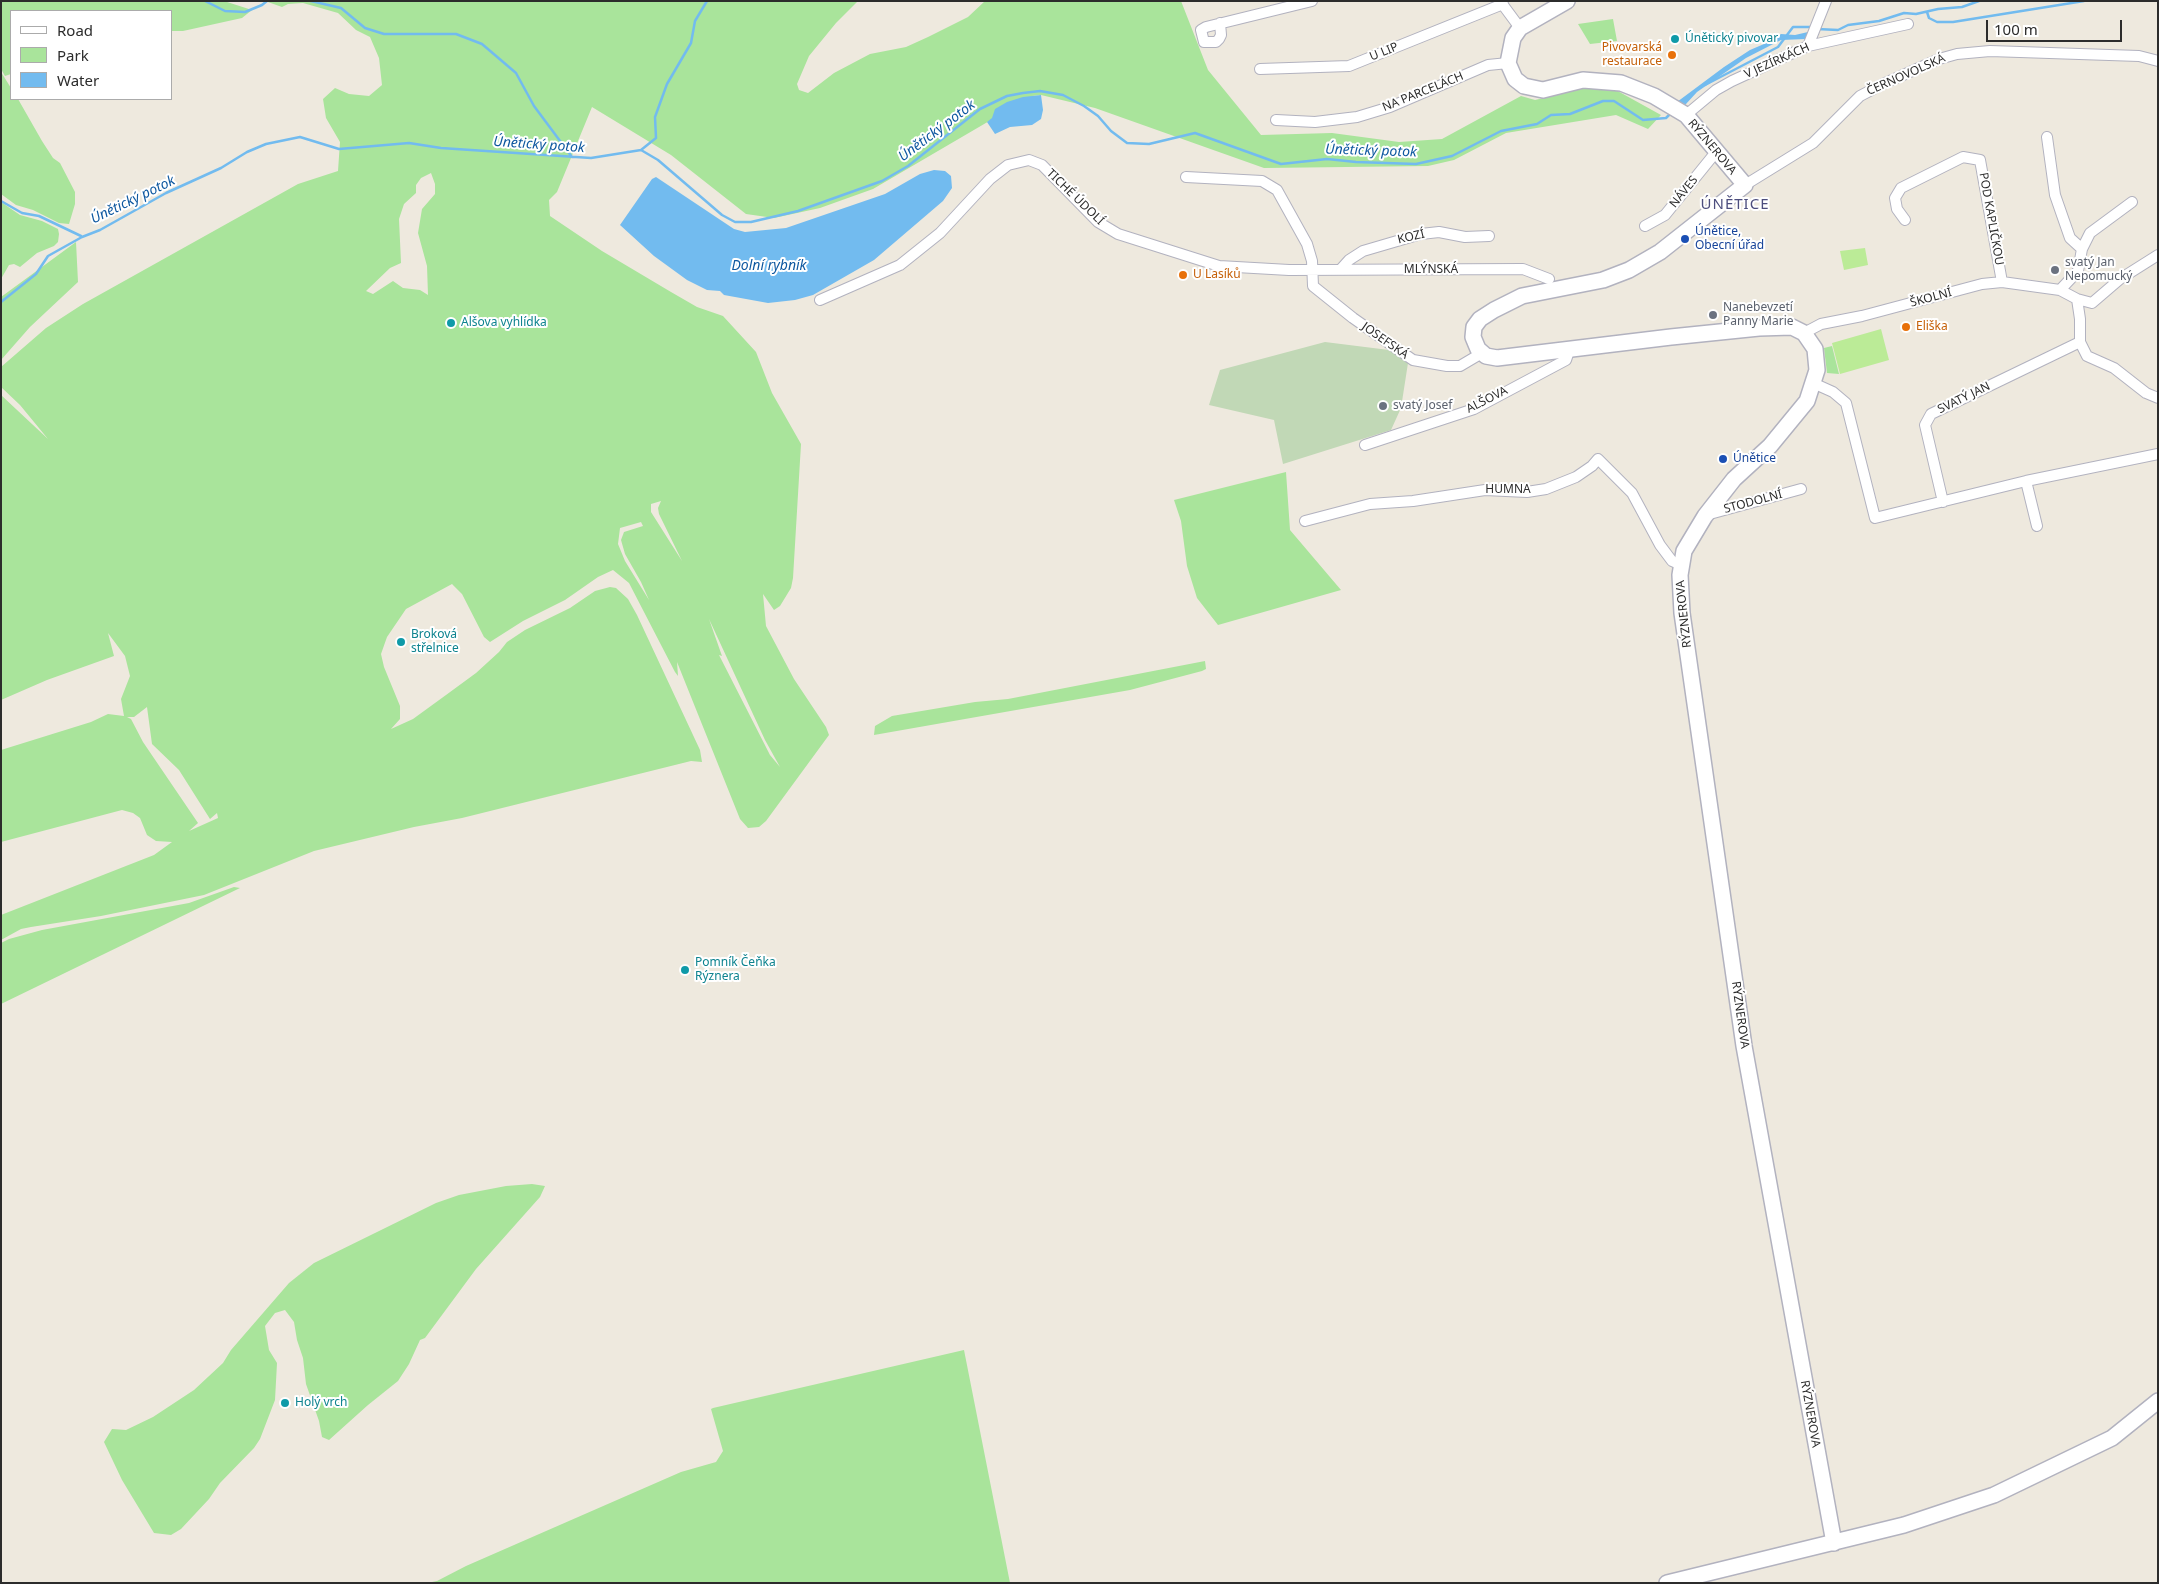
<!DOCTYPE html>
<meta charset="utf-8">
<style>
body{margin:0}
#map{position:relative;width:2159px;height:1584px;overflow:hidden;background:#eee9de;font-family:"Noto Sans",sans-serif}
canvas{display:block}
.frame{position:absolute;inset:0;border:2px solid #2c2c2c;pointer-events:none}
.legend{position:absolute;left:10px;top:10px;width:162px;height:90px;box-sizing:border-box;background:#fff;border:1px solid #ababab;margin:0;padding:6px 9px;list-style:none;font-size:15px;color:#2c2c2c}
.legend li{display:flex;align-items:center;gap:10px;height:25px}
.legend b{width:25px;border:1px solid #ababab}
.scale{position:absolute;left:1986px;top:20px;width:136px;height:22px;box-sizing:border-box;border:2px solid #2c2c2c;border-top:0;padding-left:6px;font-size:15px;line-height:18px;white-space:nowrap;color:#2c2c2c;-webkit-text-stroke:4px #fff;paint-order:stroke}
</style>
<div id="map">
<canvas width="2159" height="1584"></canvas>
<div class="frame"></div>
<ul class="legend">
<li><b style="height:6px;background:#fff"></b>Road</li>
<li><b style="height:14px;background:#a9e49b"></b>Park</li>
<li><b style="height:14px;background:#72bbef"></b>Water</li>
</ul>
<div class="scale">100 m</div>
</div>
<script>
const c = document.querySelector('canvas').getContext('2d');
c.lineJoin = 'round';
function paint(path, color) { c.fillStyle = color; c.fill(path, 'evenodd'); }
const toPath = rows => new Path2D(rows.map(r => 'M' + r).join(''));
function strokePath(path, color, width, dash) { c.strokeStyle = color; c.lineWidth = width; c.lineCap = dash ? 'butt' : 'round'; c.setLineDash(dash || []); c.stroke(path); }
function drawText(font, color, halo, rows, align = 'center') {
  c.font = font + ' "Noto Sans",sans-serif'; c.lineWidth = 4; c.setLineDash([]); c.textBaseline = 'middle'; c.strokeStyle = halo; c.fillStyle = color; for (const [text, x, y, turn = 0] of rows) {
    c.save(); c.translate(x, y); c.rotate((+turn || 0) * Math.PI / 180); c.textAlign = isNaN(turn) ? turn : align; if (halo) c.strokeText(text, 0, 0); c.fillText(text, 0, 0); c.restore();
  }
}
paint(toPath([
 [1,1,224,1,252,10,242,18,183,31,171,31,171,11,11,11,11,74,5,76,1,69],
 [265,1,858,1,836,23,809,56,797,84,799,90,808,93,834,73,870,54,906,47,928,37,968,17,985,1,1181,1,1208,70,1261,135,1332,133,1399,142,1442,139,1521,96,1535,100,1548,97,1571,87,1601,87,1614,89,1661,115,1648,129,1616,115,1506,133,1454,160,1428,166,1264,168,1095,108,1041,95,1032,96,873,189,820,208,774,218,746,214,671,155,592,107,557,192,549,200,550,216,602,251,671,292,697,307,723,316,756,352,772,393,801,444,793,578,791,588,780,606,774,610,763,594,766,626,794,679,826,727,829,735,766,821,759,827,748,828,740,819,677,662,678,676,675,672,629,583,613,570,598,577,565,600,523,621,490,642,484,637,462,594,452,584,406,609,387,637,381,654,384,667,400,706,400,719,391,729,413,719,446,695,476,673,499,652,507,642,525,630,570,608,595,591,610,587,616,588,628,599,637,615,700,750,702,762,691,761,462,818,414,827,314,851,204,895,101,916,31,927,21,929,1,940,1,915,154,855,172,842,156,841,147,835,140,818,133,813,122,810,1,842,1,750,91,722,108,714,124,716,121,699,130,676,125,656,108,633,114,656,47,680,1,700,1,395,48,439,20,405,1,387,1,367,46,328,83,304,298,184,338,171,340,142,326,118,323,99,335,88,349,94,369,96,382,85,379,58,370,37,356,30,338,13,303,3,288,4,282,7],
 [431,173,435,184,435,194,422,209,418,233,427,266,428,295,420,290,403,288,393,281,373,294,366,291,390,268,401,263,399,219,404,204,416,193,416,185,421,178],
 [661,501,658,508,659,514,682,561,651,512,651,504],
 [641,522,643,526,624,532,621,540,625,554,641,582,649,600,625,561,618,544,620,528],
 [709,619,765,740,780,767,770,755,719,655,722,656],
 [147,707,152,744,179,770,210,819,217,813,218,818,189,831,198,823,143,742,131,719,127,717,134,717],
 [1613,19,1617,41,1590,44,1578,24],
 [1,72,11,88,11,99,18,99,42,141,53,158,60,163,75,192,75,204,69,224,59,223,33,210,16,205,1,194],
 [1,202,20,215,42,221,58,229,59,234,58,242,54,246,37,253,20,267,14,264,9,265,1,279],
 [76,242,78,282,30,327,1,360,1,297],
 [1832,346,1839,374,1827,373,1824,348],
 [1286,472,1290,530,1341,590,1218,625,1197,598,1187,566,1181,521,1174,500],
 [1205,661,1206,669,1202,671,1130,690,874,735,875,726,892,716,975,702,1008,699],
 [234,887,240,888,1,1004,1,943,9,939,42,930,189,903],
 [532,1184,545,1186,540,1197,476,1269,425,1338,420,1340,409,1364,398,1381,368,1405,329,1440,322,1437,319,1421,306,1384,303,1358,297,1340,294,1322,285,1310,275,1313,265,1326,269,1350,277,1363,275,1400,260,1439,254,1448,220,1483,209,1499,181,1529,171,1535,154,1533,122,1480,104,1442,112,1429,126,1430,153,1417,194,1390,223,1363,231,1350,289,1283,314,1263,436,1203,459,1195,506,1186],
 [964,1350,1010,1583,427,1583,437,1581,466,1566,681,1472,716,1462,723,1451,711,1409,713,1408]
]), '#a9e49b');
paint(toPath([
 [1325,342,1389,350,1400,354,1405,359,1408,363,1401,408,1391,430,1283,464,1274,420,1209,405,1220,370]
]), '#c1d8b6');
paint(toPath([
 [1865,248,1868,265,1844,270,1840,251],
 [1881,329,1889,360,1840,374,1832,343]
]), '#bbeb97');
paint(toPath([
 [1808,32,1806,39,1781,40,1746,58,1697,92,1675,116,1677,102,1724,67,1750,50,1771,41,1781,34,1795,35],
 [1041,95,1043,110,1041,119,1032,125,1010,127,995,134,987,122,992,118,995,109,1007,102,1023,97],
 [934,170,945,171,951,176,952,188,943,201,874,260,813,295,795,300,768,303,724,295,720,291,707,290,687,280,654,256,620,225,652,179,656,177,734,229,745,232,786,228,885,194,920,174]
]), '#72bbef');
strokePath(toPath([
 [205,1,225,11,245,12,262,5,267,1],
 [311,1,341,8,365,28,384,34,456,34,482,44,516,73,534,106,572,157],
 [1927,12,1929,18,1937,22,1953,22,2084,1],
 [1817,29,1838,30,1848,25,1879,21,1904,13,1916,14,1938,9,1962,7,1979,1],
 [1705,85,1778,47,1793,27,1812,27],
 [641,150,656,138,655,117,667,84,691,43,695,21,707,1],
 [1,201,22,213,39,216,81,236],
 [1,302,36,274,48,256,82,237,100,230,166,193,221,168,247,152,266,144,300,137,339,149,409,143,441,148,591,158,641,150,658,160,722,215,735,222,751,222,798,211,882,181,908,166,980,109,1007,96,1023,93,1040,91,1063,95,1084,106,1098,116,1111,131,1127,143,1149,144,1195,133,1281,164,1327,159,1356,162,1416,164,1452,156,1501,131,1537,124,1551,115,1570,114,1603,101,1614,101,1643,120,1666,118,1672,112]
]), '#72bbef', 2.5);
const street = toPath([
 [1500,1,1520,28],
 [1220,23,1221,35,1219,39,1216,42,1204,42,1201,30,1206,27,1312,1],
 [1808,46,1826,1],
 [1260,69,1349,66,1503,4],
 [1686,115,1716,90,1732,81,1808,46,1908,24],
 [1276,120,1315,122,1357,117,1390,107,1488,65,1508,63],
 [2047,137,2055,195,2070,238,2082,249],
 [1186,177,1262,181,1277,190,1307,244,1312,261,1313,286,1353,318,1413,360,1447,366,1460,366,1482,353],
 [1745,185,1813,143,1860,96,1883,84,1939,59,1957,54,1990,51,2139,56,2158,61],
 [1905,220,1897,209,1895,198,1901,188,1963,157,1980,160,2002,282],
 [1645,226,1665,215,1716,152],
 [1340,270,1349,260,1363,251,1421,234,1439,232,1465,237,1489,236],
 [2060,290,2078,271,2082,249,2090,233,2132,202],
 [2077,299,2092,303,2120,279,2158,255],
 [820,300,900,265,940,233,990,179,1008,165,1029,160,1042,165,1098,222,1118,234,1219,266,1289,270,1523,269,1549,279],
 [1804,333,1821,324,1862,316,1982,284,2002,282,2060,290,2077,299,2080,319,2080,342,2087,356,2114,368,2146,393,2158,398],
 [1813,383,1833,392,1846,403,1875,518,2026,481,2158,454],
 [1365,445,1474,409,1566,360,1570,348],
 [2026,481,2037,526],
 [1943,502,1925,425,1931,414,2080,342],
 [1706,515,1801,489],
 [1305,521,1370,504,1413,501,1485,490,1527,492,1546,489,1576,477,1592,466,1598,459,1632,493,1660,545,1672,561,1681,565]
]);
const secondary = toPath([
 [1567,1,1520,28,1513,38,1508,63,1515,79,1524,86,1543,90,1583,80,1621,83,1654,96,1686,115,1745,185,1660,252,1629,270,1603,280,1522,296,1494,310,1480,319,1474,327,1473,337,1478,349,1486,356,1497,358,1671,337,1759,328,1792,327,1804,333,1815,349,1817,370,1807,401,1770,446,1734,479,1705,516,1684,551,1680,575,1682,613,1744,1046,1834,1543],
 [1667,1583,1904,1525,1994,1495,2112,1438,2158,1401]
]);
strokePath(street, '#b2b2bf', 12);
strokePath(secondary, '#b2b2bf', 18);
strokePath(street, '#fff', 10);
strokePath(secondary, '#fff', 15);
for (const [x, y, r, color] of [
 [1675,39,5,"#0f9aa8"],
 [1672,55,5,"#e8710a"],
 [1685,239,5,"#1a4fb4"],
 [2055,270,5,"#6b7280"],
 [1183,275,5,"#e8710a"],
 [1713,315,5,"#6b7280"],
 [451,323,5,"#0f9aa8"],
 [1906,327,5,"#e8710a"],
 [1383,406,5,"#6b7280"],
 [1723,459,5,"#1a4fb4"],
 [401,642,5,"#0f9aa8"],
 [685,970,5,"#0f9aa8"],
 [285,1403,5,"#0f9aa8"]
]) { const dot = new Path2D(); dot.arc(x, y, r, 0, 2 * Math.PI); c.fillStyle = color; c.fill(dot); strokePath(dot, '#fff', 2); }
drawText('12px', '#0d838f', '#fff', [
 ["Únětický pivovar",1685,39],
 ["Alšova vyhlídka",461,323],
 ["Broková",411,635],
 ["střelnice",411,649],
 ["Pomník Čeňka",695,963],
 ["Rýznera",695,977],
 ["Holý vrch",295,1403]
], 'left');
drawText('12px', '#c56008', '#fff', [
 ["Pivovarská",1662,48,"right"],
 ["restaurace",1662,62,"right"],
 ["U Lasíků",1193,275],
 ["Eliška",1916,327]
], 'left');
drawText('12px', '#2c2c2c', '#fff', [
 ["U LIP",1384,52,-22],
 ["V JEZÍRKÁCH",1777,61,-24],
 ["ČERNOVOLSKÁ",1906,75,-24],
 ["NA PARCELÁCH",1423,92,-22],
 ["RÝZNEROVA",1712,147,50],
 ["NÁVES",1684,192,-51],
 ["TICHÉ ÚDOLÍ",1075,197,44],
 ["POD KAPLIČKOU",1991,219,80],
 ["KOZÍ",1411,237,-13],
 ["MLÝNSKÁ",1431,270],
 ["ŠKOLNÍ",1931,298,-15],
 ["JOSEFSKÁ",1385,341,35],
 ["SVATÝ JAN",1964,398,-26],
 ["ALŠOVA",1487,400,-27],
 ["HUMNA",1508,490],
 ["STODOLNÍ",1753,502,-15],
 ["RÝZNEROVA",1684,614,-96],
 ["RÝZNEROVA",1740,1015,82],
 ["RÝZNEROVA",1810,1414,80]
]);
drawText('12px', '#164399', '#fff', [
 ["Únětice,",1695,232],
 ["Obecní úřad",1695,246],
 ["Únětice",1733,459]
], 'left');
drawText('12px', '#5b616d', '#fff', [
 ["svatý Jan",2065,263],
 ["Nepomucký",2065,277],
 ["Nanebevzetí",1723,308],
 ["Panny Marie",1723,322],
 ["svatý Josef",1393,406]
], 'left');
drawText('italic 14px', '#0d579f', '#fff', [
 ["Únětický potok",937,131,-37],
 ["Únětický potok",539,145,4],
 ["Únětický potok",1371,151,2],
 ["Únětický potok",133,200,-26],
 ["Dolní rybník",769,266]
]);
c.letterSpacing = '1px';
drawText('15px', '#4c4d7d', '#fff', [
 ["ÚNĚTICE",1735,205]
]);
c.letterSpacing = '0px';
</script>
